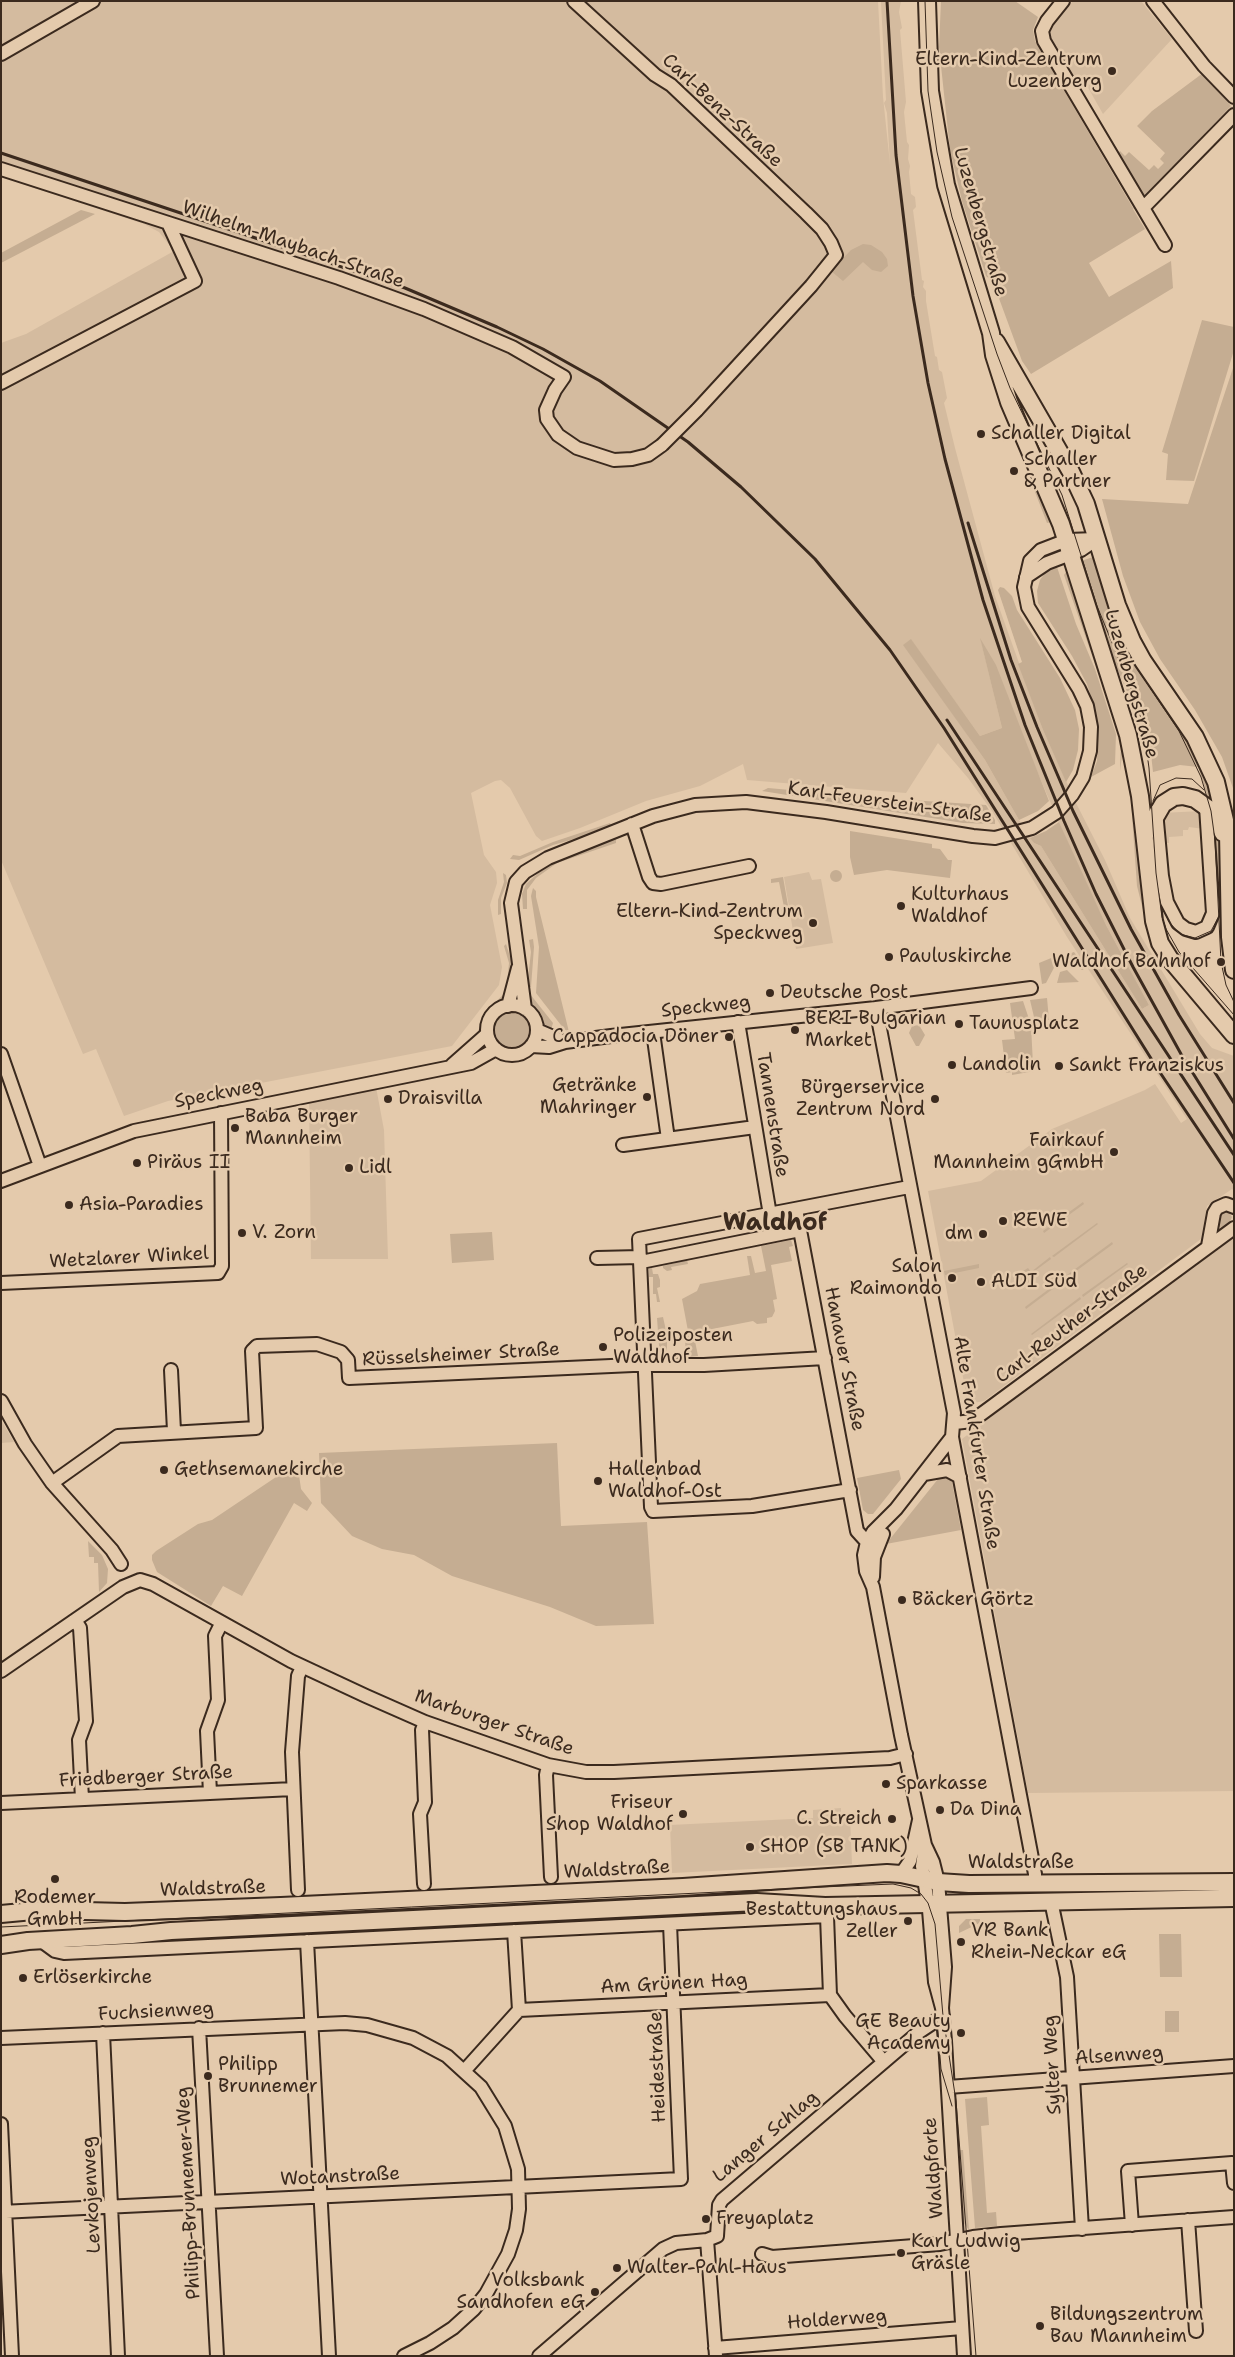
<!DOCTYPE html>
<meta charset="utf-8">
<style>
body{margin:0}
#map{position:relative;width:1235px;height:2357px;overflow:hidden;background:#e4caac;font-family:"Shantell Sans",sans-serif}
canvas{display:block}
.frame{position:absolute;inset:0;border:2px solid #3b2a1e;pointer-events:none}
</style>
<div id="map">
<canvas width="1235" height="2357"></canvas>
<div class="frame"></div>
</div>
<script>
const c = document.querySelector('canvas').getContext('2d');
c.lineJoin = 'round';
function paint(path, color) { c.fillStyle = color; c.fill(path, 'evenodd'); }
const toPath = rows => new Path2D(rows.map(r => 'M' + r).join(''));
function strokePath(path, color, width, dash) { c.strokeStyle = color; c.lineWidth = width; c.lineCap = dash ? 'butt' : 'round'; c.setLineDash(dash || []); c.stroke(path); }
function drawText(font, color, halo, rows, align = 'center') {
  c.font = font + ' "Shantell Sans",sans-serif'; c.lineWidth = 5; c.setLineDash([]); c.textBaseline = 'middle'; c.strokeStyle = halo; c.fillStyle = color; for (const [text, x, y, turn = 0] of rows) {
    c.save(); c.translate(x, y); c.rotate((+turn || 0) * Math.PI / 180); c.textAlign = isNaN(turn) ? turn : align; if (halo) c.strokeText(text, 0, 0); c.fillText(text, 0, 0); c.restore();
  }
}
paint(toPath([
 [1,1,878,1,883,97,890,164,887,113,884,103,886,100,881,2,901,1,899,12,902,28,900,30,906,102,904,112,907,142,909,145,908,159,910,166,909,172,911,194,915,197,916,207,913,210,922,280,924,281,923,287,926,291,926,301,935,356,937,357,939,370,942,372,947,398,944,403,955,448,995,596,1043,730,1076,803,1105,860,1130,918,1200,1034,1212,1048,1234,1056,1234,1191,1232,1189,1207,1206,1201,1239,984,1401,968,1404,928,1191,981,1181,1052,1129,1145,1090,1155,1084,1181,1123,1187,1119,1067,937,992,811,968,778,938,743,906,793,747,780,743,764,700,786,646,801,580,828,542,841,536,836,510,788,501,780,495,781,471,793,484,855,496,872,497,883,490,905,502,967,499,985,452,1046,168,1101,124,1116,96,1049,83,1054,1,860,1,343,26,334,174,251,159,232,144,224,1,177],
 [911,640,980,736,1002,728,981,641,1079,869,1106,925,1149,1005,1142,1009,1041,846,1034,843,1019,820,985,760,904,645],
 [1073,1,1141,1,1172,39,1103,114,1082,77,1075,80,1049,36,1049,29],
 [1202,811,1204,829,1189,827,1188,830,1183,830,1183,836,1169,837,1169,843,1162,843,1161,813],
 [809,872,812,880,821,879,833,943,796,949,784,877],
 [376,1087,384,1130,388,1259,311,1259,309,1100],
 [1234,1235,1234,1791,1028,1793,962,1439,1123,1316],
 [1,1420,4,1425,14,1442,1,1443],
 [841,1808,841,1817,850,1816,852,1864,672,1873,670,1825,813,1818,813,1810]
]), '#d4bb9f');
paint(toPath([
 [941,1,1015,1,1038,17,1033,30,1035,41,1133,208,1144,197,1117,154,1120,151,1125,156,1129,152,1149,170,1154,165,1158,169,1164,163,1160,159,1165,153,1137,126,1152,111,1203,73,1231,106,1133,209,1145,229,1089,263,1109,297,1171,261,1173,288,1031,374,1022,361,993,282,986,276,962,201,950,150,939,47],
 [81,210,95,214,1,263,1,253],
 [863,244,871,245,882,252,887,259,888,266,881,272,872,270,863,262,843,281,831,271,851,250],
 [1202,320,1234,327,1234,350,1194,481,1166,480,1168,454,1162,452],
 [1234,365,1234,791,1222,757,1195,710,1160,659,1140,622,1123,576,1102,499,1188,504],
 [1033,478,1047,511,1051,522,1047,523,1030,479],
 [1095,507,1129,611,1145,645,1143,651,1133,632],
 [1093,557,1109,612,1124,644,1177,718,1199,757,1219,814,1210,803,1198,767,1180,765,1153,772,1150,745,1143,745,1128,694,1101,631,1078,562],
 [1057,567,1076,624,1095,669,1116,734,1115,764,1091,777,1097,761,1098,730,1094,706,1087,684,1072,656,1038,603,1037,591,1040,580,1045,573],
 [1066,572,1070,578,1124,739,1120,771,1121,739,1064,575],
 [1000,587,1004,588,1012,596,1017,610,1060,678,1075,710,1079,729,1078,750,1073,770,1066,782,1043,730,1018,664,1022,662,998,590],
 [980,638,996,665,1049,801,1038,811,1019,820,985,760,903,645,911,639,980,736,1002,728],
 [1130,763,1142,883,1143,910,1137,886,1131,801,1128,785,1127,773],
 [768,788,879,798,986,805,995,820,995,824,963,823,762,791],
 [1059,822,1106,925,1149,1005,1142,1009,1041,846,1034,843,1030,838,1046,831],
 [610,823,611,825,588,835,553,845,519,860,510,859,513,855,520,856,553,842],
 [850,831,932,844,932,848,940,849,948,860,952,860,950,878,887,870,854,875,850,857],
 [1218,832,1226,934,1221,935,1216,833],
 [616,839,616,843,557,863,536,878,527,890,527,909,523,909,522,894,526,884,545,867,554,861],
 '830 876a6 6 0 1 1 12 0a6 6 0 1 1-12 0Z',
 [503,873,506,875,507,883,501,898,501,914,498,915,498,900,504,882],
 [783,877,790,917,778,919,776,909,784,907,779,882,771,883,771,879],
 [533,888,536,891,536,897,569,1032,564,1029,536,993,539,947,531,896],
 [533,939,534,947,531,987,527,987,531,952,529,940],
 [506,944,512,963,513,971,507,984,509,963,504,946],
 [1074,952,1086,968,1082,970,1067,961,1057,962,1046,983,1042,984,1039,963,1061,954,1063,956],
 [1067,970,1079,982,1057,983,1060,972],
 [505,993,505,1000,491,1010,484,1021,483,1031,477,1035,484,1013],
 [527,994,530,994,553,1023,550,1033,543,1027,530,1006],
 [1047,998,1049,1020,1040,1023,1034,1017,1030,1000],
 [1023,1001,1031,1025,1033,1065,1029,1072,1012,1075,1012,1072,1006,1073,1002,1040,1015,1039,1010,1003],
 '495 1030a17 17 0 1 1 34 0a17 17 0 1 1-34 0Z',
 [919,1025,925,1035,919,1046,916,1046,909,1033,912,1026],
 [1083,1202,1084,1204,1044,1233,1043,1231],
 [1224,1210,1228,1211,1232,1217,1230,1222,1221,1228,1217,1225,1218,1215],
 [1097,1223,1098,1224,1054,1257,1052,1256],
 [492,1232,494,1260,452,1263,450,1234],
 [791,1240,793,1246,789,1247,792,1261,771,1265,777,1299,773,1300,775,1311,772,1317,767,1318,767,1323,757,1324,753,1321,707,1330,707,1333,694,1336,698,1356,686,1357,685,1339,678,1339,676,1333,688,1331,682,1299,697,1291,700,1284,750,1275,747,1256,751,1256,755,1273,766,1271,761,1246],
 [1112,1242,1113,1244,1068,1277,1067,1275],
 [1050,1257,1051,1259,1032,1273,1035,1278,1022,1286,1021,1281,1032,1279,1031,1272,1020,1273,1028,1268,1031,1272],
 [687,1260,688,1264,671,1267,672,1270,667,1271,663,1268,663,1266],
 [1127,1263,1128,1264,1083,1297,1082,1295],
 [979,1264,979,1268,945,1275,944,1271],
 [652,1268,653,1274,658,1274,660,1280,660,1287,657,1288,660,1302,657,1302,656,1294,653,1294,653,1277,649,1277,649,1269],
 [1065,1277,1066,1279,1026,1309,1025,1307],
 [1080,1297,1081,1299,1032,1335,1031,1334],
 [663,1317,667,1335,671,1334,671,1340,667,1340,667,1359,660,1359,657,1318],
 [557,1443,561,1526,647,1522,654,1624,596,1626,550,1607,452,1576,414,1555,382,1549,352,1536,321,1503,319,1453],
 [288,1469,299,1475,301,1489,312,1503,307,1511,294,1503,242,1596,223,1586,211,1606,157,1572,152,1560,152,1555,156,1551,198,1524,212,1520],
 [899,1470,901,1479,873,1514,868,1514,863,1510,857,1478],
 [945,1477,952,1482,961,1530,886,1544,938,1479],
 [88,1541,102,1555,108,1569,107,1583,99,1592,98,1563,94,1563,94,1557,89,1557],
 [1234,1889,1234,1891,968,1896,968,1894],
 [760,1908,825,1912,68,1949,51,1946,171,1936],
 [966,1919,980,1919,980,1923,959,1933,959,1926],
 [1159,1934,1181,1934,1182,1977,1160,1977],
 [1165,2011,1179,2011,1179,2032,1165,2032],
 [987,2097,989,2125,981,2126,987,2213,996,2212,997,2226,975,2228,965,2099],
 [957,2150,963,2150,969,2230,963,2222]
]), '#c5ad92');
const minor = toPath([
 [574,1,655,75,671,85,806,213,822,229,831,243,836,255,811,286,697,410],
 [1063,1,1047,21,1042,31,1044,41,1165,245],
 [1153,1,1204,66,1234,97],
 [1,54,93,1],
 [1,169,339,278,424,309,512,347,564,377,555,390,546,410,547,419,558,435,577,448,614,460,632,459,648,455,662,445],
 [1143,208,1234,115],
 [1,383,195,281,168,223],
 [1026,577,1047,563,1081,550,1097,539],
 [1156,811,1162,876,1167,902,1178,923,1186,929,1196,932,1207,927,1213,913,1206,807],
 [632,824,649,877,653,883,661,884,749,866],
 '487 1030a25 25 0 1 1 50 0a25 25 0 1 1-50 0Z',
 [508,1006,518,968],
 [876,1008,954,1413,952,1437,1035,1874,1035,1884],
 [525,1009,511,903,516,882,525,872,548,858,653,816,695,805,746,802,826,812,973,836,995,838,1032,828,1057,812,1072,795,1083,777,1090,751,1091,727,1087,706,1079,689,1028,607,1024,587,1030,561,1041,550,1067,540,1097,539],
 [738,1022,770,1215],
 [537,1030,565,1042],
 [653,1032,668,1139],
 [531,1046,549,1047,565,1042,611,1036,876,1008,1031,988],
 [1,1054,40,1166],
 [452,1065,487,1034],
 [623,1145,755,1127],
 [1,1181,134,1131,471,1063,496,1049],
 [796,1209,857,1531,867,1542,879,1541],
 [1208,1246,1214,1213,1217,1208,1226,1204,1234,1207],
 [597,1258,640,1257],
 [641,1262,800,1230],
 [1,1283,218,1273,222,1266,221,1113],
 [171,1370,174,1431],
 [1,1401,25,1444,52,1483,112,1550,121,1564],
 [955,1423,972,1421,1234,1228],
 [924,1474,947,1470,960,1477],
 [52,1483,118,1436,256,1428,252,1351,257,1346,317,1344,341,1352,348,1360,349,1378,633,1365,704,1365,825,1358],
 [850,1490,752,1506,653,1511,651,1507,639,1239,909,1187],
 [873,1577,874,1557,883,1534],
 [75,1620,80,1628,86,1721,79,1740,82,1799],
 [1,1671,123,1587,140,1580,153,1584,291,1661,366,1696,425,1722,548,1765,586,1772,614,1772,890,1758,906,1754],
 [548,1765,546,1775,551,1877],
 [210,1793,207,1731,218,1700,215,1636,221,1624],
 [1,1803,293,1789],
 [925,1845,922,1866,929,1910,935,1982,942,2008,945,2041,964,2356],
 [901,1874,910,1861,919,1820],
 [424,1884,420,1814,425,1802,422,1730,425,1722],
 [298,1890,292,1752,298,1676,302,1667],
 [1051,1901,1067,1977,1082,2229],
 [40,1940,55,1951,64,1953,827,1916,830,1995,845,2016,884,2062],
 [307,1941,329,2356],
 [942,2008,945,1967,938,1882,933,1862,925,1845,901,1735,873,1587,866,1571,864,1555,867,1542,873,1532,896,1509,952,1437],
 [519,2010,830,1995],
 [199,2028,217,2356],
 [103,2033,118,2356],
 [1,2038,345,2023,367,2025,413,2038,447,2056,481,2087,505,2126,518,2169,519,2209,516,2230,508,2254,486,2294,474,2309,453,2328,430,2343,404,2356],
 [465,2070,519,2010,514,1931],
 [948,2087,1234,2066],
 [1,2124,12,2356],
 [1,2212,681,2179,670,1924],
 [1188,2220,1196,2331],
 [1132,2225,1128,2171,1232,2163,1234,2183],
 [707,2240,716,2356],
 [762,2254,772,2257,940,2244,973,2237,1001,2234,1234,2217],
 [715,2348,962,2328],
 [539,2356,663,2249,676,2243,707,2240,717,2236,719,2205,722,2200,919,2032,943,2016]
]);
const major = toPath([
 [927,1,930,91,946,185,991,333,994,355,1009,402,1061,524,1128,735,1140,796,1154,921,1160,943,1170,959,1234,1035],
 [996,342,1071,472,1086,504,1117,605,1132,641,1143,661,1195,737,1216,782,1228,833,1230,937,1234,970],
 [1145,835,1163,804,1174,797,1183,796,1195,799,1209,809,1216,818,1223,833],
 [1,1914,44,1910,125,1912,281,1906,683,1887,887,1873,901,1874,938,1882,969,1884,1234,1882],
 [1,1945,28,1941,132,1935,171,1931,757,1902,825,1906,1234,1898]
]);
strokePath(minor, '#3b2a1e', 16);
strokePath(major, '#3b2a1e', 20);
strokePath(minor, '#e4caac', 12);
strokePath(major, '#e4caac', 16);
strokePath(toPath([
 [925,1,928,91,937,152,952,217,997,354,1010,388,1062,495,1097,606,1134,696,1143,724,1149,768,1156,873,1162,917,1166,929,1179,952,1234,1015],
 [1118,640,1179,731,1201,777,1211,811,1215,840,1221,962,1226,985,1234,1002],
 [1153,801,1160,785,1176,778,1192,779,1204,790],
 [1166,915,1169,922,1180,934,1195,938,1211,931,1218,918],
 [1,1927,822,1887,893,1884,911,1888,921,1894,928,1903,935,1924,943,2016,956,2101,976,2356],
 [937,2020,941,2069,952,2106]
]), '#3b2a1e', 1);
strokePath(toPath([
 [887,1,896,155,913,296,928,383,945,459,983,600,1025,725,1064,821,1096,894,1133,967,1181,1054,1234,1139],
 [1,153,405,288,497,327,543,349,600,381,688,442,741,487,815,559,890,650,944,728,1157,1068,1234,1183],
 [968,523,1011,660,1037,727,1073,811,1131,929,1179,1015,1234,1103],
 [947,720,1234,1155]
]), '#3b2a1e', 3);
const minorBridge = toPath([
 [662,445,697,410]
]);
strokePath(minorBridge, '#3b2a1e', 16, []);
strokePath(minorBridge, '#e4caac', 12);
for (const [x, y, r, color] of [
 [1112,71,5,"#3b2a1e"],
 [981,434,5,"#3b2a1e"],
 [1014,471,5,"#3b2a1e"],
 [901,906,5,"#3b2a1e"],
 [813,923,5,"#3b2a1e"],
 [889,957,5,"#3b2a1e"],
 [1221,962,5,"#3b2a1e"],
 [770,993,5,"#3b2a1e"],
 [959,1024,5,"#3b2a1e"],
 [795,1030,5,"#3b2a1e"],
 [729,1037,5,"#3b2a1e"],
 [952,1065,5,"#3b2a1e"],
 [1059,1066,5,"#3b2a1e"],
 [647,1097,5,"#3b2a1e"],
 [388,1099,5,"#3b2a1e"],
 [935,1099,5,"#3b2a1e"],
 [235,1128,5,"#3b2a1e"],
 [1114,1152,5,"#3b2a1e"],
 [137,1163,5,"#3b2a1e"],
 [349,1168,5,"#3b2a1e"],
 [69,1205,5,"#3b2a1e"],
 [1003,1221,5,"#3b2a1e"],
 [242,1233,5,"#3b2a1e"],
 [983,1234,5,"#3b2a1e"],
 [952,1278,5,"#3b2a1e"],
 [981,1282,5,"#3b2a1e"],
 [603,1347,5,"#3b2a1e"],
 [164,1470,5,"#3b2a1e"],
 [598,1481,5,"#3b2a1e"],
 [902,1600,5,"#3b2a1e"],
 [886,1784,5,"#3b2a1e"],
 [940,1810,5,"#3b2a1e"],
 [683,1814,5,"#3b2a1e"],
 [892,1819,5,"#3b2a1e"],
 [750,1847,5,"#3b2a1e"],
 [55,1879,5,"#3b2a1e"],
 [908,1921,5,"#3b2a1e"],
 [961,1942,5,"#3b2a1e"],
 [23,1978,5,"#3b2a1e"],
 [961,2033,5,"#3b2a1e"],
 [208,2076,5,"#3b2a1e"],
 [706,2219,5,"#3b2a1e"],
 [901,2253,5,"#3b2a1e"],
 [617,2268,5,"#3b2a1e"],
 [595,2292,5,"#3b2a1e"],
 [1040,2326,5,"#3b2a1e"]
]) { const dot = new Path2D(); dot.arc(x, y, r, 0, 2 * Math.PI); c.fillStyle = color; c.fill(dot); strokePath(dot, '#e4caac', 2); }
drawText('19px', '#3b2a1e', '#e4caac', [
 ["Eltern-Kind-Zentrum",1102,60,"right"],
 ["Luzenberg",1102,82,"right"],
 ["Schaller Digital",991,434],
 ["Schaller",1024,460],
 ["& Partner",1024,482],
 ["Kulturhaus",911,895],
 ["Waldhof",911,917],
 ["Eltern-Kind-Zentrum",803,912,"right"],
 ["Speckweg",803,934,"right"],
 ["Pauluskirche",899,957],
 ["Waldhof Bahnhof",1211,962,"right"],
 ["Deutsche Post",780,993],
 ["BERI Bulgarian",805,1019],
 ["Market",805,1041],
 ["Taunusplatz",969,1024],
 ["Cappadocia Döner",719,1037,"right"],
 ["Landolin",962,1065],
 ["Sankt Franziskus",1069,1066],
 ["Getränke",637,1086,"right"],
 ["Mahringer",637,1108,"right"],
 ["Bürgerservice",925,1088,"right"],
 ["Zentrum Nord",925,1110,"right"],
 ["Draisvilla",398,1099],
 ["Baba Burger",245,1117],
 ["Mannheim",245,1139],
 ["Fairkauf",1104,1141,"right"],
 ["Mannheim gGmbH",1104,1163,"right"],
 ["Piräus II",147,1163],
 ["Lidl",359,1168],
 ["Asia-Paradies",79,1205],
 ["REWE",1013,1221],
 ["V. Zorn",252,1233],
 ["dm",973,1234,"right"],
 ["Salon",942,1267,"right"],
 ["Raimondo",942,1289,"right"],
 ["ALDI Süd",991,1282],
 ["Polizeiposten",613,1336],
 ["Waldhof",613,1358],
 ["Gethsemanekirche",174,1470],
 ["Hallenbad",608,1470],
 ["Waldhof-Ost",608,1492],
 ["Bäcker Görtz",912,1600],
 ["Sparkasse",896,1784],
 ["Friseur",673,1803,"right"],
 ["Shop Waldhof",673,1825,"right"],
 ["Da Dina",950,1810],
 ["C. Streich",882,1819,"right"],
 ["SHOP (SB TANK)",760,1847],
 ["Rodemer",55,1898,"center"],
 ["GmbH",55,1920,"center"],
 ["Bestattungshaus",898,1910,"right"],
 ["Zeller",898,1932,"right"],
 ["VR Bank",971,1931],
 ["Rhein-Neckar eG",971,1953],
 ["Erlöserkirche",33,1978],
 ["GE Beauty",951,2022,"right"],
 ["Academy",951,2044,"right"],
 ["Philipp",218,2065],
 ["Brunnemer",218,2087],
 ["Freyaplatz",716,2219],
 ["Karl Ludwig",911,2242],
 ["Gräsle",911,2264],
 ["Walter-Pahl-Haus",627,2268],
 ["Volksbank",585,2281,"right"],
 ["Sandhofen eG",585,2303,"right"],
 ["Bildungszentrum",1050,2315],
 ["Bau Mannheim",1050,2337]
], 'left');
drawText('19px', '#3b2a1e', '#e4caac', [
 ["Carl-Benz-Straße",722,111,43],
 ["Luzenbergstraße",980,222,74],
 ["Wilhelm-Maybach-Straße",293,245,19],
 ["Luzenbergstraße",1131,684,74],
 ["Karl-Feuerstein-Straße",890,803,8],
 ["Speckweg",706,1007,-6],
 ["Speckweg",219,1094,-11],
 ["Tannenstraße",772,1115,81],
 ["Wetzlarer Winkel",129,1258,-3],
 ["Carl-Reuther-Straße",1072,1324,-37],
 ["Rüsselsheimer Straße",461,1355,-3],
 ["Hanauer Straße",844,1359,79],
 ["Alte Frankfurter Straße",976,1443,81],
 ["Marburger Straße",494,1723,19],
 ["Friedberger Straße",146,1777,-3],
 ["Waldstraße",1021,1863],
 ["Waldstraße",617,1870,-3],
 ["Waldstraße",213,1889,-2],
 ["Am Grünen Hag",674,1984,-3],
 ["Fuchsienweg",156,2012,-3],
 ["Alsenweg",1119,2056,-4],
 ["Sylter Weg",1053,2065,-93],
 ["Heidestraße",658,2067,-92],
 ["Langer Schlag",766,2137,-40],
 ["Waldpforte",934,2168,-94],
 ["Wotanstraße",340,2177,-3],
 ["Philipp-Brunnemer-Weg",189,2193,-93],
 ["Levkojenweg",92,2195,-93],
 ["Holderweg",837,2320,-4]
]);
drawText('bold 24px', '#3b2a1e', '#e4caac', [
 ["Waldhof",775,1224]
]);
</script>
